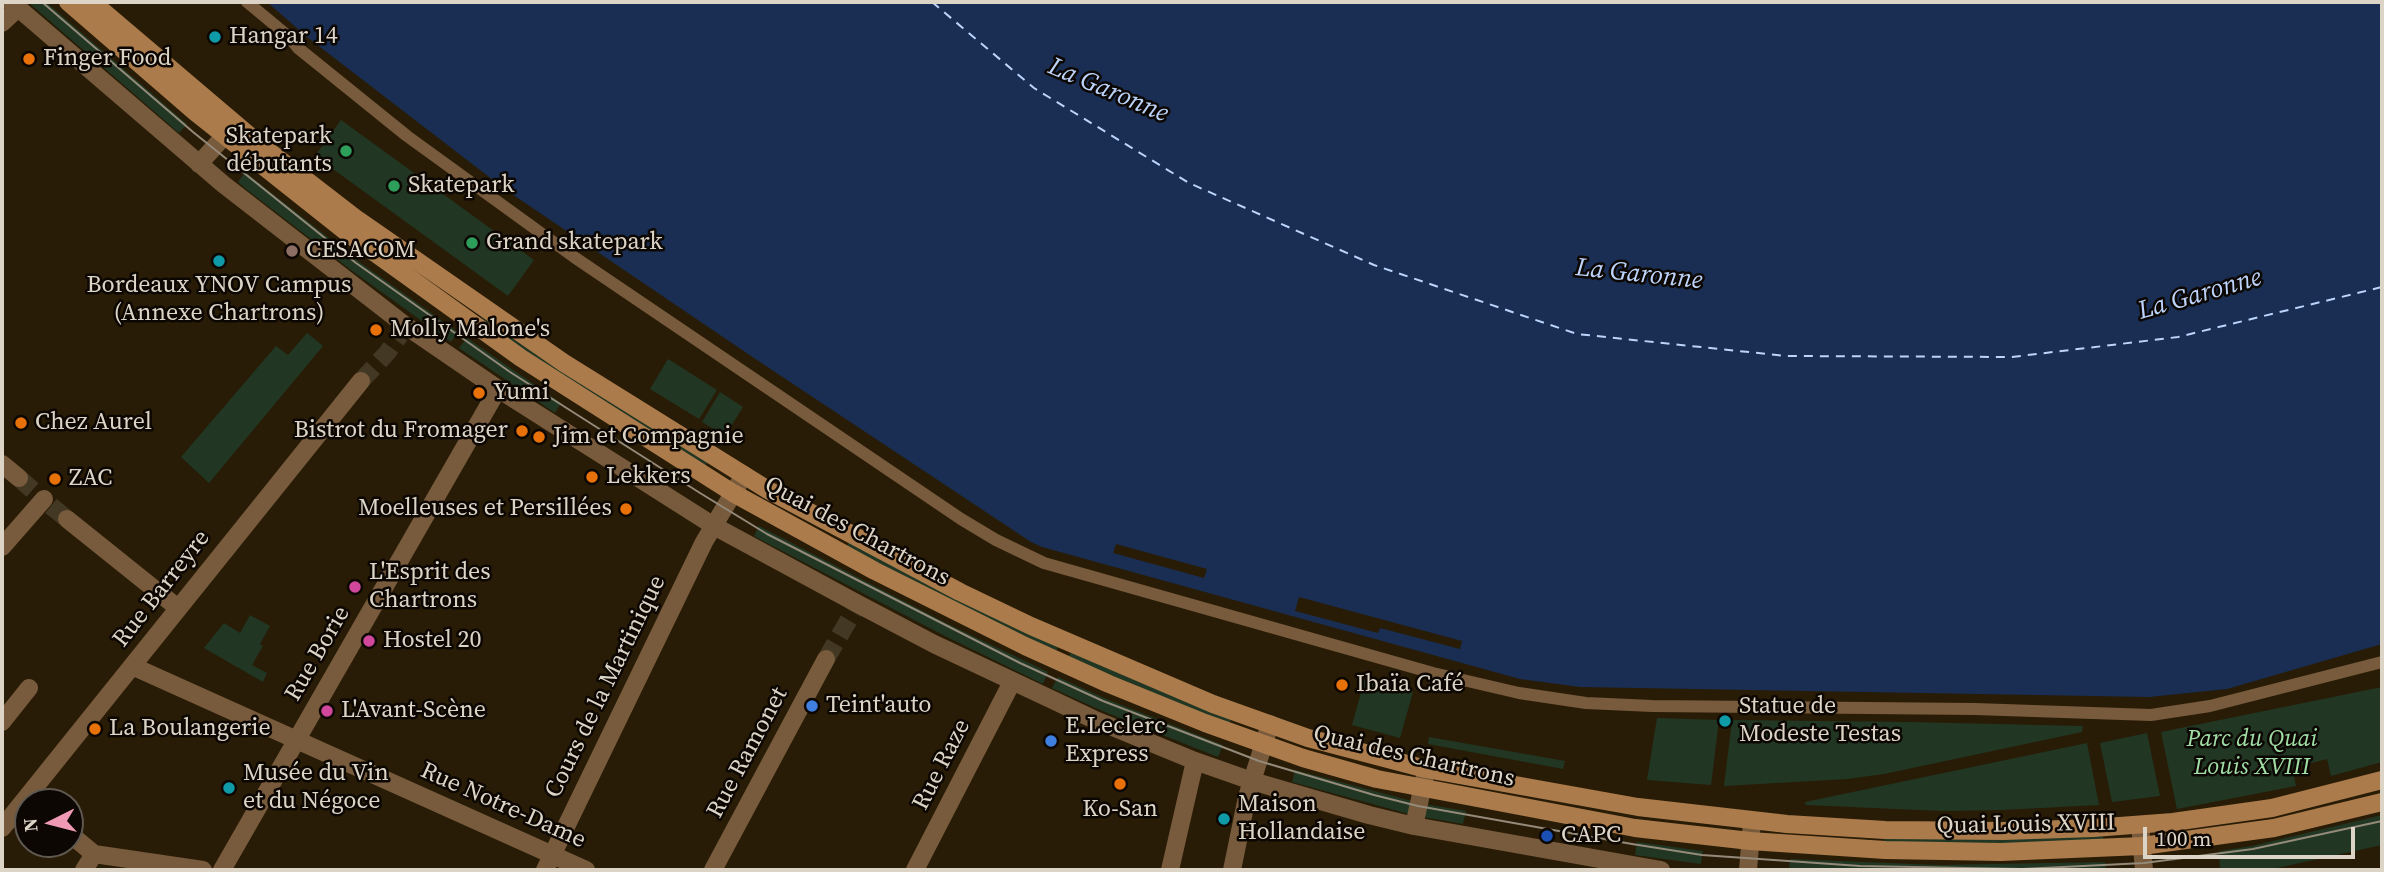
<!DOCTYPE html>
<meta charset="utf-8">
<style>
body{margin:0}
#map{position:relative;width:2384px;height:872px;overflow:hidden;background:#281c06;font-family:"Source Serif 4",serif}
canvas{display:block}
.frame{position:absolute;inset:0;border:4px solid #dcd4c7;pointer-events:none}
.north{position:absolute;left:14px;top:788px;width:70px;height:70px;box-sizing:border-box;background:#0c0702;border:2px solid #5f5951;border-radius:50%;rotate:264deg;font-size:19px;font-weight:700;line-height:28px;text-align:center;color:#dcd4c7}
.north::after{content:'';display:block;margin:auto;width:24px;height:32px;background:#f09ab6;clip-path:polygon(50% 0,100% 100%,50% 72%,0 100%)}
.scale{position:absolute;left:2143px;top:827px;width:212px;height:32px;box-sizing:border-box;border:4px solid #dcd4c7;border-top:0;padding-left:9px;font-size:21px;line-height:24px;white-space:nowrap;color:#dcd4c7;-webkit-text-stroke:5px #0c0702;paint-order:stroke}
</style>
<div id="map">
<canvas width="2384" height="872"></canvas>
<div class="frame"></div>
<div class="north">N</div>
<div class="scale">100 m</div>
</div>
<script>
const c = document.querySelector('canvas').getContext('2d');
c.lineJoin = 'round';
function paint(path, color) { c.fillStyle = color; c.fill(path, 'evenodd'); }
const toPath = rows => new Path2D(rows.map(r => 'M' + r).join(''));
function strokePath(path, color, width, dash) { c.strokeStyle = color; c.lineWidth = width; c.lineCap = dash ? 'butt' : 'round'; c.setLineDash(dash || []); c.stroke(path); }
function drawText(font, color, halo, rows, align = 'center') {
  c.font = font + ' "Source Serif 4",serif'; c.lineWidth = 5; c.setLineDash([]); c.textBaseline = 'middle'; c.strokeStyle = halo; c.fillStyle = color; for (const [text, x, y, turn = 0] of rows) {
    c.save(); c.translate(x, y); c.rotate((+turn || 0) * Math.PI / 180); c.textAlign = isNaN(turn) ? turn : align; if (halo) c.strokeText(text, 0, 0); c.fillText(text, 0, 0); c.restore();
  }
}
paint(toPath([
 [28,2,46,2,187,124,179,133],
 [341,120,534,260,508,296,315,156],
 [245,172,358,261,458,332,451,342,351,270,246,189,238,182],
 [481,317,560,370,708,461,704,468,478,322],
 [307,333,323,346,209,483,181,457,276,346,288,355],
 [467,338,561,403,555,413,459,348],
 [668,359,717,390,699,419,650,389],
 [720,392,743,407,725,436,702,422],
 [759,526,948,624,1048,672,1043,684,943,635,763,541,754,536],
 [849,542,1058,647,1055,653,846,548],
 [250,615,270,626,260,644,263,646,252,665,267,673,263,682,204,648,224,623,240,633],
 [1071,652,1232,718,1229,725,1068,658],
 [1058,677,1104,698,1223,745,1218,757,1100,710,1052,688],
 [1365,678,1413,692,1400,738,1352,725],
 [2382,687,2382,762,2331,776,2327,759,2292,768,2296,786,2177,809,2161,732],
 [1657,718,1719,720,1711,785,1647,780],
 [1732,720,1909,722,2083,726,2082,732,1884,774,1847,779,1724,786],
 [2147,733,2160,796,2112,802,2100,743],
 [1429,737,1565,761,1563,769,1428,744],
 [2087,743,2099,805,2002,810,1942,811,1806,805,1805,802],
 [1295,770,1412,801,1409,814,1292,782],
 [1425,804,1466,811,1463,824,1423,817],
 [2382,815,2382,845,2268,870,2220,870,2219,851,2252,846],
 [1885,835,2103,835,2103,841,2012,845,1884,842],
 [1637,842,1703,851,1701,864,1635,855],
 [1790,859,1938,865,2105,862,2106,870,1789,870]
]), '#213723');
paint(toPath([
 [267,2,2382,2,2382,644,2227,689,2149,697,1580,687,1520,679,1042,547,1031,542,754,358,506,190,307,37]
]), '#192e52');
paint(toPath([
 [1116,544,1207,569,1204,578,1113,553],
 [1299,597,1462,641,1460,649,1380,628,1378,633,1295,611]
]), '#281c06');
strokePath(toPath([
 [932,2,1034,88,1189,183,1374,265,1577,334,1786,356,2012,357,2178,337,2382,287]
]), '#bcd4fb', 2, [9, 7]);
strokePath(toPath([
 [361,381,387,353,400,335],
 [19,478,36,493],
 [51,506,67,519],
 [826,659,858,604]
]), '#433823', 18, [18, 9]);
strokePath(toPath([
 [247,2,288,36,298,48,407,136,574,257,961,519,996,540,1044,563,1433,673,1519,693,1586,703,1652,706,1975,709,2151,715,2210,706,2382,662]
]), '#785a3c', 12);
strokePath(toPath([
 [11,2,223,184,406,326,498,389,714,526,858,604,934,644,1093,719,1195,761,1252,781,1369,815,1414,826,1661,870],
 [2,23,18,8],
 [199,164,235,124],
 [2,464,19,478],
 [67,519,178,608],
 [2,547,44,499],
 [132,666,586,870],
 [2,722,29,688],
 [1414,826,1425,776],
 [2,828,361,381],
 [70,834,94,854,203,870],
 [84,870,94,854],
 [222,870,498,389],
 [713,870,826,659],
 [915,870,1012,682],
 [1170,870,1195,761],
 [1232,870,1247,797,1270,724]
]), '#785a3c', 18);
strokePath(toPath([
 [2140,825,2144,870],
 [545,870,704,542,744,475],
 [1748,870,1752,821]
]), '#785a3c', 18);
strokePath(toPath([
 [68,2,195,112,350,235,521,358,733,493,875,571,1025,646,1109,684,1205,723,1303,758,1377,779,1635,828,1750,841,1885,850,2001,852,2142,846,2274,828,2382,802],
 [92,2,257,142,358,220,564,363,768,490,960,592,1031,626,1213,704,1308,738,1426,769,1638,807,1787,824,1885,830,2004,831,2093,828,2173,822,2272,808,2382,780]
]), '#ac7b4b', 18);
strokePath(toPath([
 [42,2,193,132,356,263,510,372,700,493,767,534,1020,663,1103,701,1259,761,1374,795,1418,806,1632,844,1702,855,1860,866,2022,869,2144,863,2253,849,2382,821]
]), '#948a7a', 2);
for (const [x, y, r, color] of [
 [215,37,7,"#0f9aa8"],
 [29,59,7,"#e8710a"],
 [346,151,7,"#2e9e5b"],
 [394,186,7,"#2e9e5b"],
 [472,243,7,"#2e9e5b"],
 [292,251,7,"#8d6e63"],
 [219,261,7,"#0f9aa8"],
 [376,330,7,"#e8710a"],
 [479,393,7,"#e8710a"],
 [21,423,7,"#e8710a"],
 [522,431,7,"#e8710a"],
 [539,437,7,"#e8710a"],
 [592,477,7,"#e8710a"],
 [55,479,7,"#e8710a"],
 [626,509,7,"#e8710a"],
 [355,587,7,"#d1479c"],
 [369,641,7,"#d1479c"],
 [1342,685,7,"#e8710a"],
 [812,706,7,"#3f7fe0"],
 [327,711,7,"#d1479c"],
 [1725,721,7,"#0f9aa8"],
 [95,729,7,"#e8710a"],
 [1051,741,7,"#3f7fe0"],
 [1120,784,7,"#e8710a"],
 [229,788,7,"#0f9aa8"],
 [1224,819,7,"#0f9aa8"],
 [1547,836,7,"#1a4fb4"]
]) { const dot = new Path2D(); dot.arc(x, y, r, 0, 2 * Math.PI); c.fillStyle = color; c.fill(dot); strokePath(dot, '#0c0702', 2.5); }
drawText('24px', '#dcd4c7', '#0c0702', [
 ["Hangar 14",229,37],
 ["Finger Food",43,59],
 ["Skatepark",332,137,"right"],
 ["débutants",332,165,"right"],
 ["Skatepark",408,186],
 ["Grand skatepark",486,243],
 ["CESACOM",306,251],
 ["Bordeaux YNOV Campus",219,286,"center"],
 ["(Annexe Chartrons)",219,314,"center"],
 ["Molly Malone's",390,330],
 ["Yumi",493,393],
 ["Chez Aurel",35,423],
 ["Bistrot du Fromager",508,431,"right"],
 ["Jim et Compagnie",553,437],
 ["Lekkers",606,477],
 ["ZAC",69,479],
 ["Moelleuses et Persillées",612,509,"right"],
 ["L'Esprit des",369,573],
 ["Chartrons",369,601],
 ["Hostel 20",383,641],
 ["Ibaïa Café",1356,685],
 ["Teint'auto",826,706],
 ["Statue de",1739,707],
 ["Modeste Testas",1739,735],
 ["L'Avant-Scène",341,711],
 ["E.Leclerc",1065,727],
 ["Express",1065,755],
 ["La Boulangerie",109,729],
 ["Musée du Vin",243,774],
 ["et du Négoce",243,802],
 ["Maison",1238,805],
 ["Hollandaise",1238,833],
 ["Ko-San",1120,810,"center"],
 ["CAPC",1561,836]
], 'left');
drawText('24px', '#dcd4c7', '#0c0702', [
 ["Quai des Chartrons",857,532,28],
 ["Rue Barreyre",162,589,-52],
 ["Rue Borie",318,654,-60],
 ["Cours de la Martinique",606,687,-64],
 ["Rue Ramonet",748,753,-62],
 ["Quai des Chartrons",1414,757,13],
 ["Rue Raze",942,765,-63],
 ["Rue Notre-Dame",503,806,24],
 ["Quai Louis XVIII",2026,825,-1]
]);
drawText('italic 24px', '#a0dea6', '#0c0702', [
 ["Parc du Quai",2252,740],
 ["Louis XVIII",2252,768]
]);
drawText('italic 26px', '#bcd4fb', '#0c0702', [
 ["La Garonne",1108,91,23],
 ["La Garonne",1639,275,6],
 ["La Garonne",2200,295,-16]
]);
</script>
